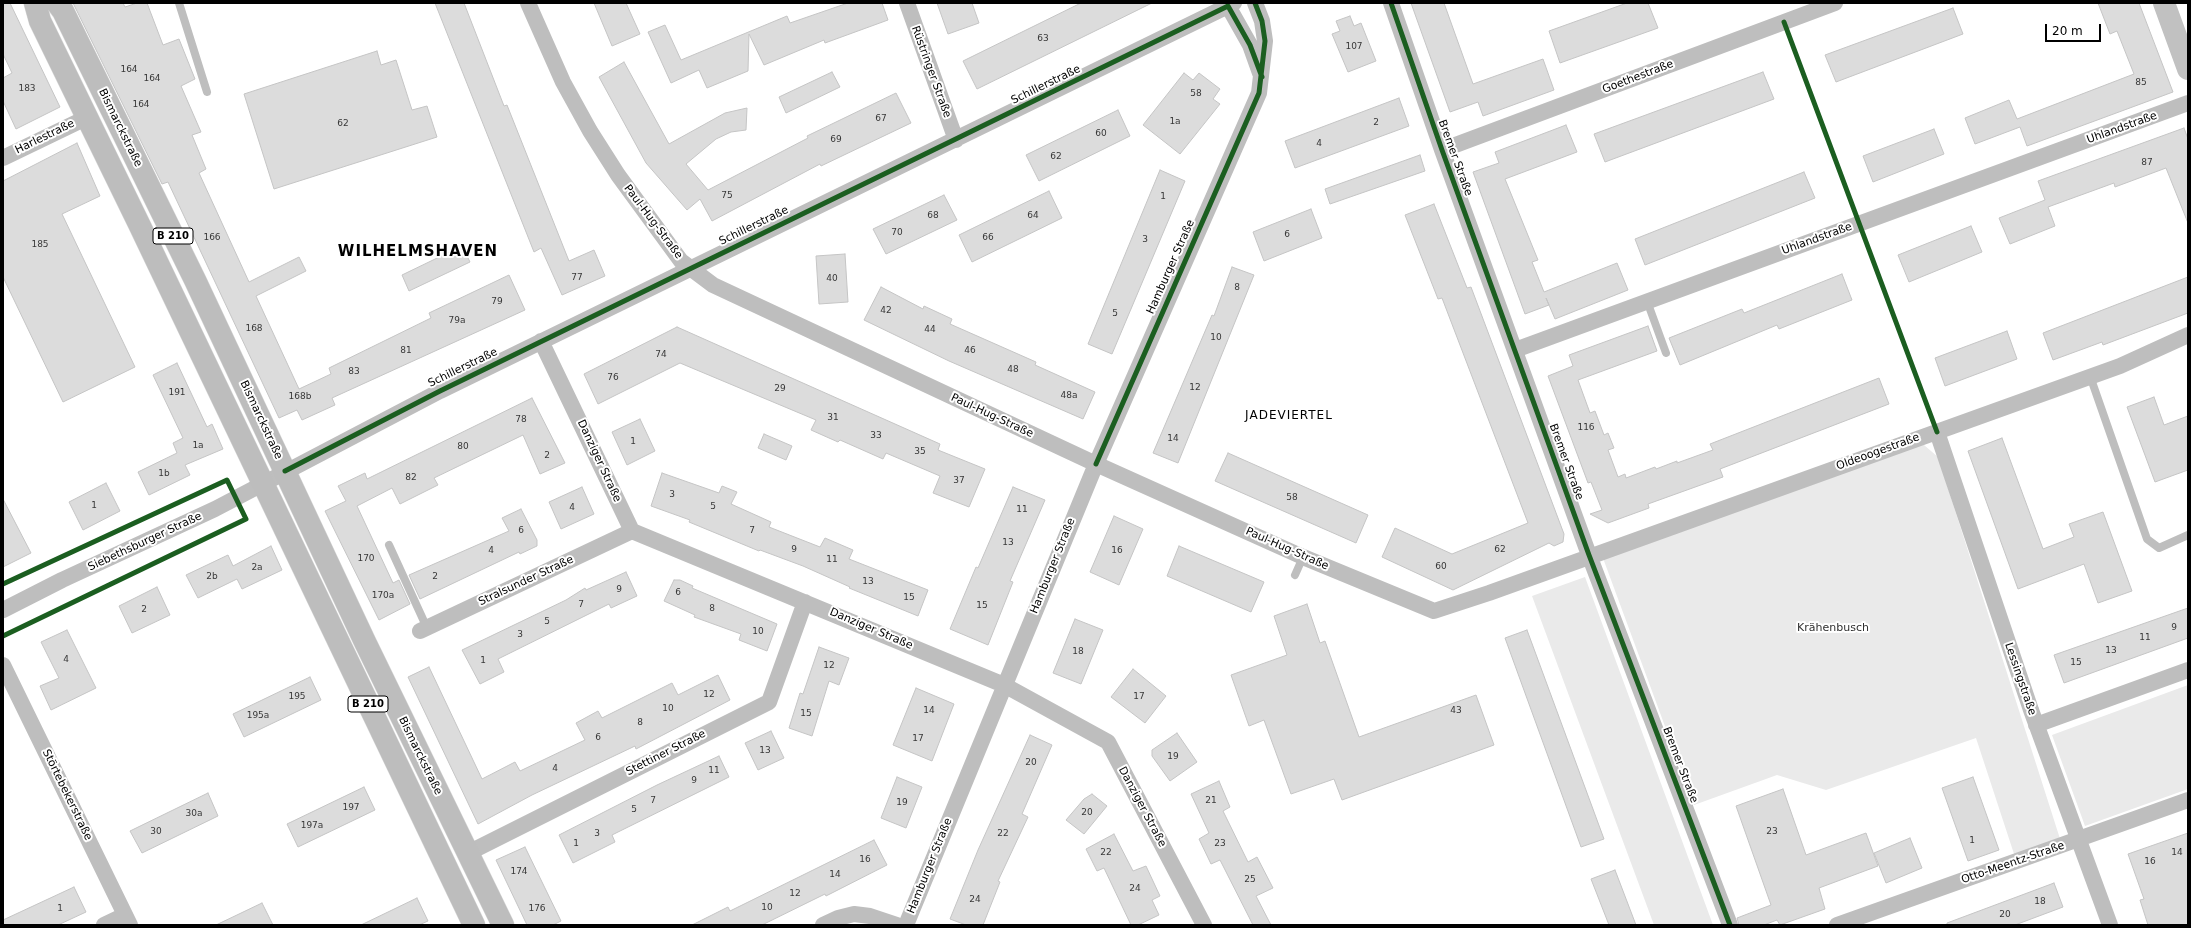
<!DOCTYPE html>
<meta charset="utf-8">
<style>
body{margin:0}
#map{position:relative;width:2191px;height:928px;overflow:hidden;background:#fff;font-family:"DejaVu Sans",sans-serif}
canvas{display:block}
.frame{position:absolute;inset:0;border:4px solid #000;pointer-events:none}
.scale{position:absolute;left:2045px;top:24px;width:56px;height:18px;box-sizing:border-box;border:2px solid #000;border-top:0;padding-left:5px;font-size:12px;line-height:14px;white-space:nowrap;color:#000;-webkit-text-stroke:3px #fff;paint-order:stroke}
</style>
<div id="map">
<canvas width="2191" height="928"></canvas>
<div class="frame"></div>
<div class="scale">20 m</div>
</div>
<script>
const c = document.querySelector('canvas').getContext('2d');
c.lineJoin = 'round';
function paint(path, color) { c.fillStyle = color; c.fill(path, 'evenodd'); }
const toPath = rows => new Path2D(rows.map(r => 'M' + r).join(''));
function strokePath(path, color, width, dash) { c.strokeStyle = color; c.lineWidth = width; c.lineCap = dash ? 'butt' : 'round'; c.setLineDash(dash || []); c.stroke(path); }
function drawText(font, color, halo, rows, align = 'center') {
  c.font = font + ' "DejaVu Sans",sans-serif'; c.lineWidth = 4; c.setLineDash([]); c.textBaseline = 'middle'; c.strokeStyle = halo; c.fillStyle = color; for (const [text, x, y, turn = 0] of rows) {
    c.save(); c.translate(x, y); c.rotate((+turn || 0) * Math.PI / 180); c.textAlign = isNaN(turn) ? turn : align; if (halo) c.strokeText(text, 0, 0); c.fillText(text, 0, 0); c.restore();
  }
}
paint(toPath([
 [1917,439,1938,457,2062,845,2016,860,1976,738,1826,790,1777,775,1694,805,1600,550],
 [1585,577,1713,925,1654,925,1532,596],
 [2188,685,2188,789,2085,826,2052,735]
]), '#eaeaea');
const building = toPath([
 [3,3,10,3,60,107,16,129,3,101,3,78,12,73,3,54,3,3],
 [73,3,123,3,125,7,137,3,147,3,163,45,179,39,195,79,181,86,201,132,192,135,206,169,199,173,249,282,299,257,306,271,256,296,299,389,331,374,329,368,431,318,429,313,509,275,525,310,332,398,335,405,302,420,297,410,279,418,168,182,162,184,73,3],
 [435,3,464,3,504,106,507,105,569,261,594,250,605,276,562,295,541,248,534,252,435,3],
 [594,3,626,3,640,34,612,46,594,3],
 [848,3,882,3,888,20,825,43,824,40,764,65,749,34,748,71,707,88,699,70,671,83,648,32,665,25,681,60,787,16,790,23,848,3],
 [937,3,972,3,979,23,948,34,937,3],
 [1081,3,1152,3,977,89,963,61,1081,3],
 [1411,3,1444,3,1473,84,1543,59,1554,90,1483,116,1478,102,1450,112,1411,3],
 [1627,3,1648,3,1658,28,1560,63,1549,31,1627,3],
 [2098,3,2139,3,2173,92,2027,146,2020,127,1975,144,1965,118,2009,100,2017,119,2134,74,2117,31,2110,34,2098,3],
 [1953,8,1963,34,1836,82,1825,55,1953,8],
 [1350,16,1354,26,1361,23,1376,61,1348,72,1332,34,1340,31,1336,21,1350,16],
 [377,51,381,65,396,60,412,110,427,106,437,137,274,189,244,94,377,51],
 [624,62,669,144,725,113,747,108,746,130,731,132,716,139,686,164,708,190,808,138,807,136,896,93,911,123,821,166,820,164,712,221,700,199,687,210,646,163,599,77,624,62],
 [832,72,840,87,786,113,779,97,832,72],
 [1763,72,1774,99,1605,162,1594,134,1763,72],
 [1184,73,1193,80,1199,73,1220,89,1213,99,1220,104,1180,154,1143,125,1184,73],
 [1399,98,1409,126,1295,168,1285,141,1399,98],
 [1118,110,1130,136,1039,181,1026,155,1118,110],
 [1566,125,1577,152,1505,179,1538,260,1532,262,1544,292,1617,263,1628,290,1555,319,1546,298,1549,305,1525,314,1473,172,1499,163,1495,152,1566,125],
 [2184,128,2188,139,2188,223,2166,168,2115,187,2114,183,2048,207,2055,226,2010,244,1999,218,2045,200,2038,181,2184,128],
 [1934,129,1944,154,1873,182,1863,156,1934,129],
 [77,143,100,196,62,214,135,367,63,402,3,277,3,181,77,143],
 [1420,155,1425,171,1330,204,1325,189,1420,155],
 [1160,170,1185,181,1112,354,1088,344,1160,170],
 [1804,172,1815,198,1645,265,1635,239,1804,172],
 [1049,191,1062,218,972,262,959,235,1049,191],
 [944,195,957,220,886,254,873,229,944,195],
 [1434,204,1467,288,1471,287,1564,534,1563,542,1554,546,1549,543,1453,590,1382,557,1395,528,1452,554,1528,523,1442,298,1438,299,1405,215,1434,204],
 [1311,209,1322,238,1264,261,1253,232,1311,209],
 [1971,226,1982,252,1909,282,1898,255,1971,226],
 [462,246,470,262,409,291,402,275,462,246],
 [845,254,848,302,819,304,816,256,845,254],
 [1232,267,1254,275,1178,463,1153,453,1212,315,1214,316,1232,267],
 [1842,274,1852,300,1779,329,1777,325,1680,365,1669,338,1742,309,1744,313,1842,274],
 [2188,277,2188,313,2103,345,2102,342,2053,360,2043,333,2188,277],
 [881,287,923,309,924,306,952,319,950,324,1036,362,1035,365,1095,392,1083,419,949,361,864,320,881,287],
 [1648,326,1657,351,1578,380,1590,413,1595,411,1604,435,1608,433,1614,448,1608,450,1618,477,1625,474,1626,478,1655,467,1656,469,1677,461,1677,463,1713,450,1710,444,1879,378,1889,404,1720,469,1723,477,1648,504,1649,508,1608,523,1590,514,1602,510,1591,482,1588,483,1548,376,1573,366,1569,355,1648,326],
 [677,327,940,444,938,450,985,469,969,507,933,493,940,476,886,453,883,459,840,440,838,442,811,430,816,420,680,363,598,404,584,374,677,327],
 [2007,331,2017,359,1945,386,1935,358,2007,331],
 [177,363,207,427,212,424,223,449,185,465,190,475,149,495,138,472,177,453,173,443,183,438,153,375,177,363],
 [2154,397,2164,425,2188,416,2188,470,2155,482,2127,407,2154,397],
 [532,398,565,463,540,474,523,435,434,478,438,485,400,504,392,488,357,506,393,583,399,580,410,604,379,620,325,511,346,501,338,486,365,473,367,479,532,398],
 [640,419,655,451,627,465,612,432,640,419],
 [764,434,792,446,786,460,758,448,764,434],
 [2002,438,2043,549,2074,537,2069,524,2103,512,2132,591,2098,603,2084,564,2018,589,1968,451,2002,438],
 [1228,453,1368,515,1356,543,1215,481,1228,453],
 [662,473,719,493,722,486,737,492,731,504,771,522,769,527,820,547,825,538,853,550,849,559,928,590,918,616,849,588,850,587,803,566,760,550,759,551,689,522,690,520,651,506,662,473],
 [106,483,120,511,83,530,69,502,106,483],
 [582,487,594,514,561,529,549,502,582,487],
 [1013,487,1045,500,1010,581,1013,582,988,645,950,629,976,567,978,568,1013,487],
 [3,499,31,553,3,567,3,499],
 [521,509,537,540,537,546,520,554,519,552,420,599,409,575,509,531,502,518,521,509],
 [1114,516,1143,529,1119,585,1090,572,1114,516],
 [271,546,282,570,242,589,237,579,198,598,186,575,228,555,233,566,271,546],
 [1179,546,1264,582,1251,612,1167,576,1179,546],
 [626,572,637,596,611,608,609,604,498,659,504,672,480,684,462,650,566,600,585,588,586,590,626,572],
 [674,580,680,580,693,586,692,588,777,624,767,651,739,640,741,634,694,617,695,615,664,601,674,580],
 [157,587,170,615,132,633,119,606,157,587],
 [1307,604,1320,643,1325,641,1359,737,1476,695,1494,745,1342,800,1334,779,1291,794,1264,720,1249,726,1231,675,1287,655,1274,616,1307,604],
 [2188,608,2188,638,2064,683,2054,655,2188,608],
 [1075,619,1103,630,1081,684,1053,673,1075,619],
 [67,630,96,688,51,710,40,686,59,678,41,642,67,630],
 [1527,630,1604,839,1581,847,1505,638,1527,630],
 [819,647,849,658,839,685,829,681,812,736,789,728,800,693,803,694,819,647],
 [429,667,482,779,515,762,520,771,585,740,576,723,598,711,602,718,672,683,678,695,718,675,730,700,636,749,635,746,532,795,478,824,408,677,429,667],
 [1133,669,1166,696,1145,723,1111,697,1133,669],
 [310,677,321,700,244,737,233,714,310,677],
 [916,688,954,704,932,761,893,745,916,688],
 [771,731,784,758,758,770,745,743,771,731],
 [1177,733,1197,762,1170,781,1152,756,1152,750,1177,733],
 [1030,735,1052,745,1022,814,1028,817,998,881,1000,882,983,925,966,925,950,919,978,850,1030,735],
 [719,756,729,777,612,835,615,842,573,863,559,835,657,785,719,756],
 [897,777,922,787,906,828,881,818,897,777],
 [1973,777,1999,850,1968,861,1942,788,1973,777],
 [1219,781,1230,807,1223,811,1248,862,1257,857,1273,888,1256,896,1271,925,1253,925,1220,860,1211,864,1199,839,1209,833,1191,794,1219,781],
 [364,787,375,810,298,847,287,824,364,787],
 [1783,789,1806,855,1866,833,1878,866,1819,888,1825,909,1780,925,1777,920,1764,925,1739,925,1737,918,1771,905,1736,806,1783,789],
 [208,793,218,816,142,853,130,831,208,793],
 [1092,794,1107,806,1084,834,1066,820,1084,799,1092,794],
 [2188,833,2188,925,2148,925,2140,900,2144,899,2128,854,2188,833],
 [1114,834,1133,871,1146,866,1160,896,1152,900,1159,915,1138,925,1131,925,1104,868,1097,871,1086,849,1114,834],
 [1910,838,1922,868,1886,883,1874,853,1910,838],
 [874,840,887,865,826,896,825,894,762,925,692,925,728,907,730,911,874,840],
 [525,847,561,921,553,925,527,925,496,860,525,847],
 [1615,870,1636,925,1609,925,1591,879,1615,870],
 [2054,883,2063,907,2015,925,1947,925,1947,923,2054,883],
 [74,887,86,912,58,925,3,925,3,920,74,887],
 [417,898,428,921,419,925,361,925,417,898],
 [262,903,273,925,216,925,262,903]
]);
paint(building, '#dcdcdc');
strokePath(building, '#c5c5c5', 1);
const primary = toPath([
 [35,3,40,21,139,224,474,925],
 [57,3,63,11,195,280,365,642,503,925]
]);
strokePath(primary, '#dbdbdb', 23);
strokePath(toPath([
 [179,3,207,92],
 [1647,301,1666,353],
 [2090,376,2147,539,2159,548,2188,535],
 [389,545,427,628],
 [1295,575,1303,557]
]), '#bebebe', 8);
strokePath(toPath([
 [528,3,563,82,590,131,618,175,681,261,713,285,1096,464,1303,557,1434,611,1489,593,2120,366,2188,335],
 [907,3,956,140],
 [1391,3,1442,150,1589,555,1730,925],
 [1228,6,1250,45,1260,73],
 [1442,150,1835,3],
 [3,158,88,117],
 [541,341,632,531,1004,685,1108,742,1204,925],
 [1515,350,2188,103],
 [1937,432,2031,710,2110,925],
 [3,610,62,580,215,509,440,391,1234,3],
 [420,631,632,531],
 [3,665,130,925],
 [2036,725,2188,670],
 [468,853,769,702,805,602],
 [104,925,125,915],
 [823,925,838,918,854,914,870,916,897,925],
 [906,925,1096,464,1259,93,1265,41,1262,21,1255,3],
 [1837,925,2188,800]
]), '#bebebe', 16);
strokePath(toPath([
 [2164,3,2188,69]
]), '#c1c1c1', 22);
strokePath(primary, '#bdbdbd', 22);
strokePath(toPath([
 [1391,3,1442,150,1589,555,1730,925],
 [1784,22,1937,432],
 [1096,464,1259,93,1265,41,1262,21,1255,3],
 [285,471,440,391,1228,6,1250,45,1262,77],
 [3,584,227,480,246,519,3,636]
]), '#1b5e20', 5);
drawText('9px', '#373737', null, [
 ["63",1043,39],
 ["107",1354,47],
 ["164",129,70],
 ["164",152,79],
 ["85",2141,83],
 ["183",27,89],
 ["58",1196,94],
 ["164",141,105],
 ["67",881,119],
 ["1a",1175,122],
 ["2",1376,123],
 ["62",343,124],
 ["60",1101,134],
 ["69",836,140],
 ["4",1319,144],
 ["62",1056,157],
 ["87",2147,163],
 ["75",727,196],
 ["1",1163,197],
 ["68",933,216],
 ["64",1033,216],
 ["70",897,233],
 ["6",1287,235],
 ["166",212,238],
 ["66",988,238],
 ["3",1145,240],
 ["185",40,245],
 ["77",577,278],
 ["40",832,279],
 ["8",1237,288],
 ["79",497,302],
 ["42",886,311],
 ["5",1115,314],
 ["79a",457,321],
 ["168",254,329],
 ["44",930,330],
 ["10",1216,338],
 ["81",406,351],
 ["46",970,351],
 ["74",661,355],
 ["48",1013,370],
 ["83",354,372],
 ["76",613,378],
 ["12",1195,388],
 ["29",780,389],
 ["191",177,393],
 ["48a",1069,396],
 ["168b",300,397],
 ["31",833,418],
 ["78",521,420],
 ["116",1586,428],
 ["33",876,436],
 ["14",1173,439],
 ["1",633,442],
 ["1a",198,446],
 ["80",463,447],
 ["35",920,452],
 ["2",547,456],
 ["1b",164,474],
 ["82",411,478],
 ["37",959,481],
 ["3",672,495],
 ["58",1292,498],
 ["1",94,506],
 ["5",713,507],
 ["4",572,508],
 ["11",1022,510],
 ["6",521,531],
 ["7",752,531],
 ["13",1008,543],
 ["9",794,550],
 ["62",1500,550],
 ["4",491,551],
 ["16",1117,551],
 ["170",366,559],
 ["11",832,560],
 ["60",1441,567],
 ["2a",257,568],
 ["2b",212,577],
 ["2",435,577],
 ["13",868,582],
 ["9",619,590],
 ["6",678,593],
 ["170a",383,596],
 ["15",909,598],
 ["7",581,605],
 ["15",982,606],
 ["8",712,609],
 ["2",144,610],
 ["5",547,622],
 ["9",2174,628],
 ["10",758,632],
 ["3",520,635],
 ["11",2145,638],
 ["13",2111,651],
 ["18",1078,652],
 ["4",66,660],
 ["1",483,661],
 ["15",2076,663],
 ["12",829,666],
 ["12",709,695],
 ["195",297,697],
 ["17",1139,697],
 ["10",668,709],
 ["14",929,711],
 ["43",1456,711],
 ["15",806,714],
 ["195a",258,716],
 ["8",640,723],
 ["6",598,738],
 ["17",918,739],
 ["13",765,751],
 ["19",1173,757],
 ["20",1031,763],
 ["4",555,769],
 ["11",714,771],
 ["9",694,781],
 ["7",653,801],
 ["21",1211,801],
 ["19",902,803],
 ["197",351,808],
 ["5",634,810],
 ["20",1087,813],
 ["30a",194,814],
 ["197a",312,826],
 ["30",156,832],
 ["23",1772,832],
 ["3",597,834],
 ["22",1003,834],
 ["1",1972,841],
 ["1",576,844],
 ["23",1220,844],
 ["22",1106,853],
 ["14",2177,853],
 ["16",865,860],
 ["16",2150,862],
 ["174",519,872],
 ["14",835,875],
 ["25",1250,880],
 ["24",1135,889],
 ["12",795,894],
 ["24",975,900],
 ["18",2040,902],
 ["10",767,908],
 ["1",60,909],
 ["176",537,909],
 ["20",2005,915]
]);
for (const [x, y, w] of [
 [173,236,40],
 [368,704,40]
]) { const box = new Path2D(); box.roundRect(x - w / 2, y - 8, w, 16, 3); c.fillStyle = '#fff'; c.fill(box); strokePath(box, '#000', 1); }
drawText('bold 10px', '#000', null, [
 ["B 210",173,236],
 ["B 210",368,704]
]);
drawText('11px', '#000', '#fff', [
 ["Rüstringer Straße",931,72,70],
 ["Goethestraße",1638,77,-21],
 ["Schillerstraße",1046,85,-26],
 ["Bismarckstraße",120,128,64],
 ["Uhlandstraße",2122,128,-20],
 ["Harlestraße",45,137,-26],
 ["Bremer Straße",1455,158,70],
 ["Paul-Hug-Straße",653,222,53],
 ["Schillerstraße",754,226,-26],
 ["Uhlandstraße",1817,239,-20],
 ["Hamburger Straße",1171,267,-66],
 ["Schillerstraße",463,368,-26],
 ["Paul-Hug-Straße",992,416,25],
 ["Bismarckstraße",261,420,65],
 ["Oldeoogestraße",1878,452,-20],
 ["Danziger Straße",599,461,65],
 ["Bremer Straße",1566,462,70],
 ["Siebethsburger Straße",145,542,-25],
 ["Paul-Hug-Straße",1287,549,24],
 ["Hamburger Straße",1053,566,-68],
 ["Stralsunder Straße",526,581,-25],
 ["Danziger Straße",871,629,23],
 ["Lessingstraße",2020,679,71],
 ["Stettiner Straße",666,753,-27],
 ["Bismarckstraße",420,756,64],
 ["Bremer Straße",1680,765,69],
 ["Störtebekerstraße",67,795,64],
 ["Danziger Straße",1142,807,62],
 ["Otto-Meentz-Straße",2013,863,-19],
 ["Hamburger Straße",930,866,-68]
]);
drawText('11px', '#2f2f2f', '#fff', [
 ["Krähenbusch",1833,628]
]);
c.letterSpacing = '1px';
drawText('12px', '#000', '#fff', [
 ["JADEVIERTEL",1289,416]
]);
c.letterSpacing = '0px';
c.letterSpacing = '1px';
drawText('bold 15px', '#000', '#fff', [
 ["WILHELMSHAVEN",418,252]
]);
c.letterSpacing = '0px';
</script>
